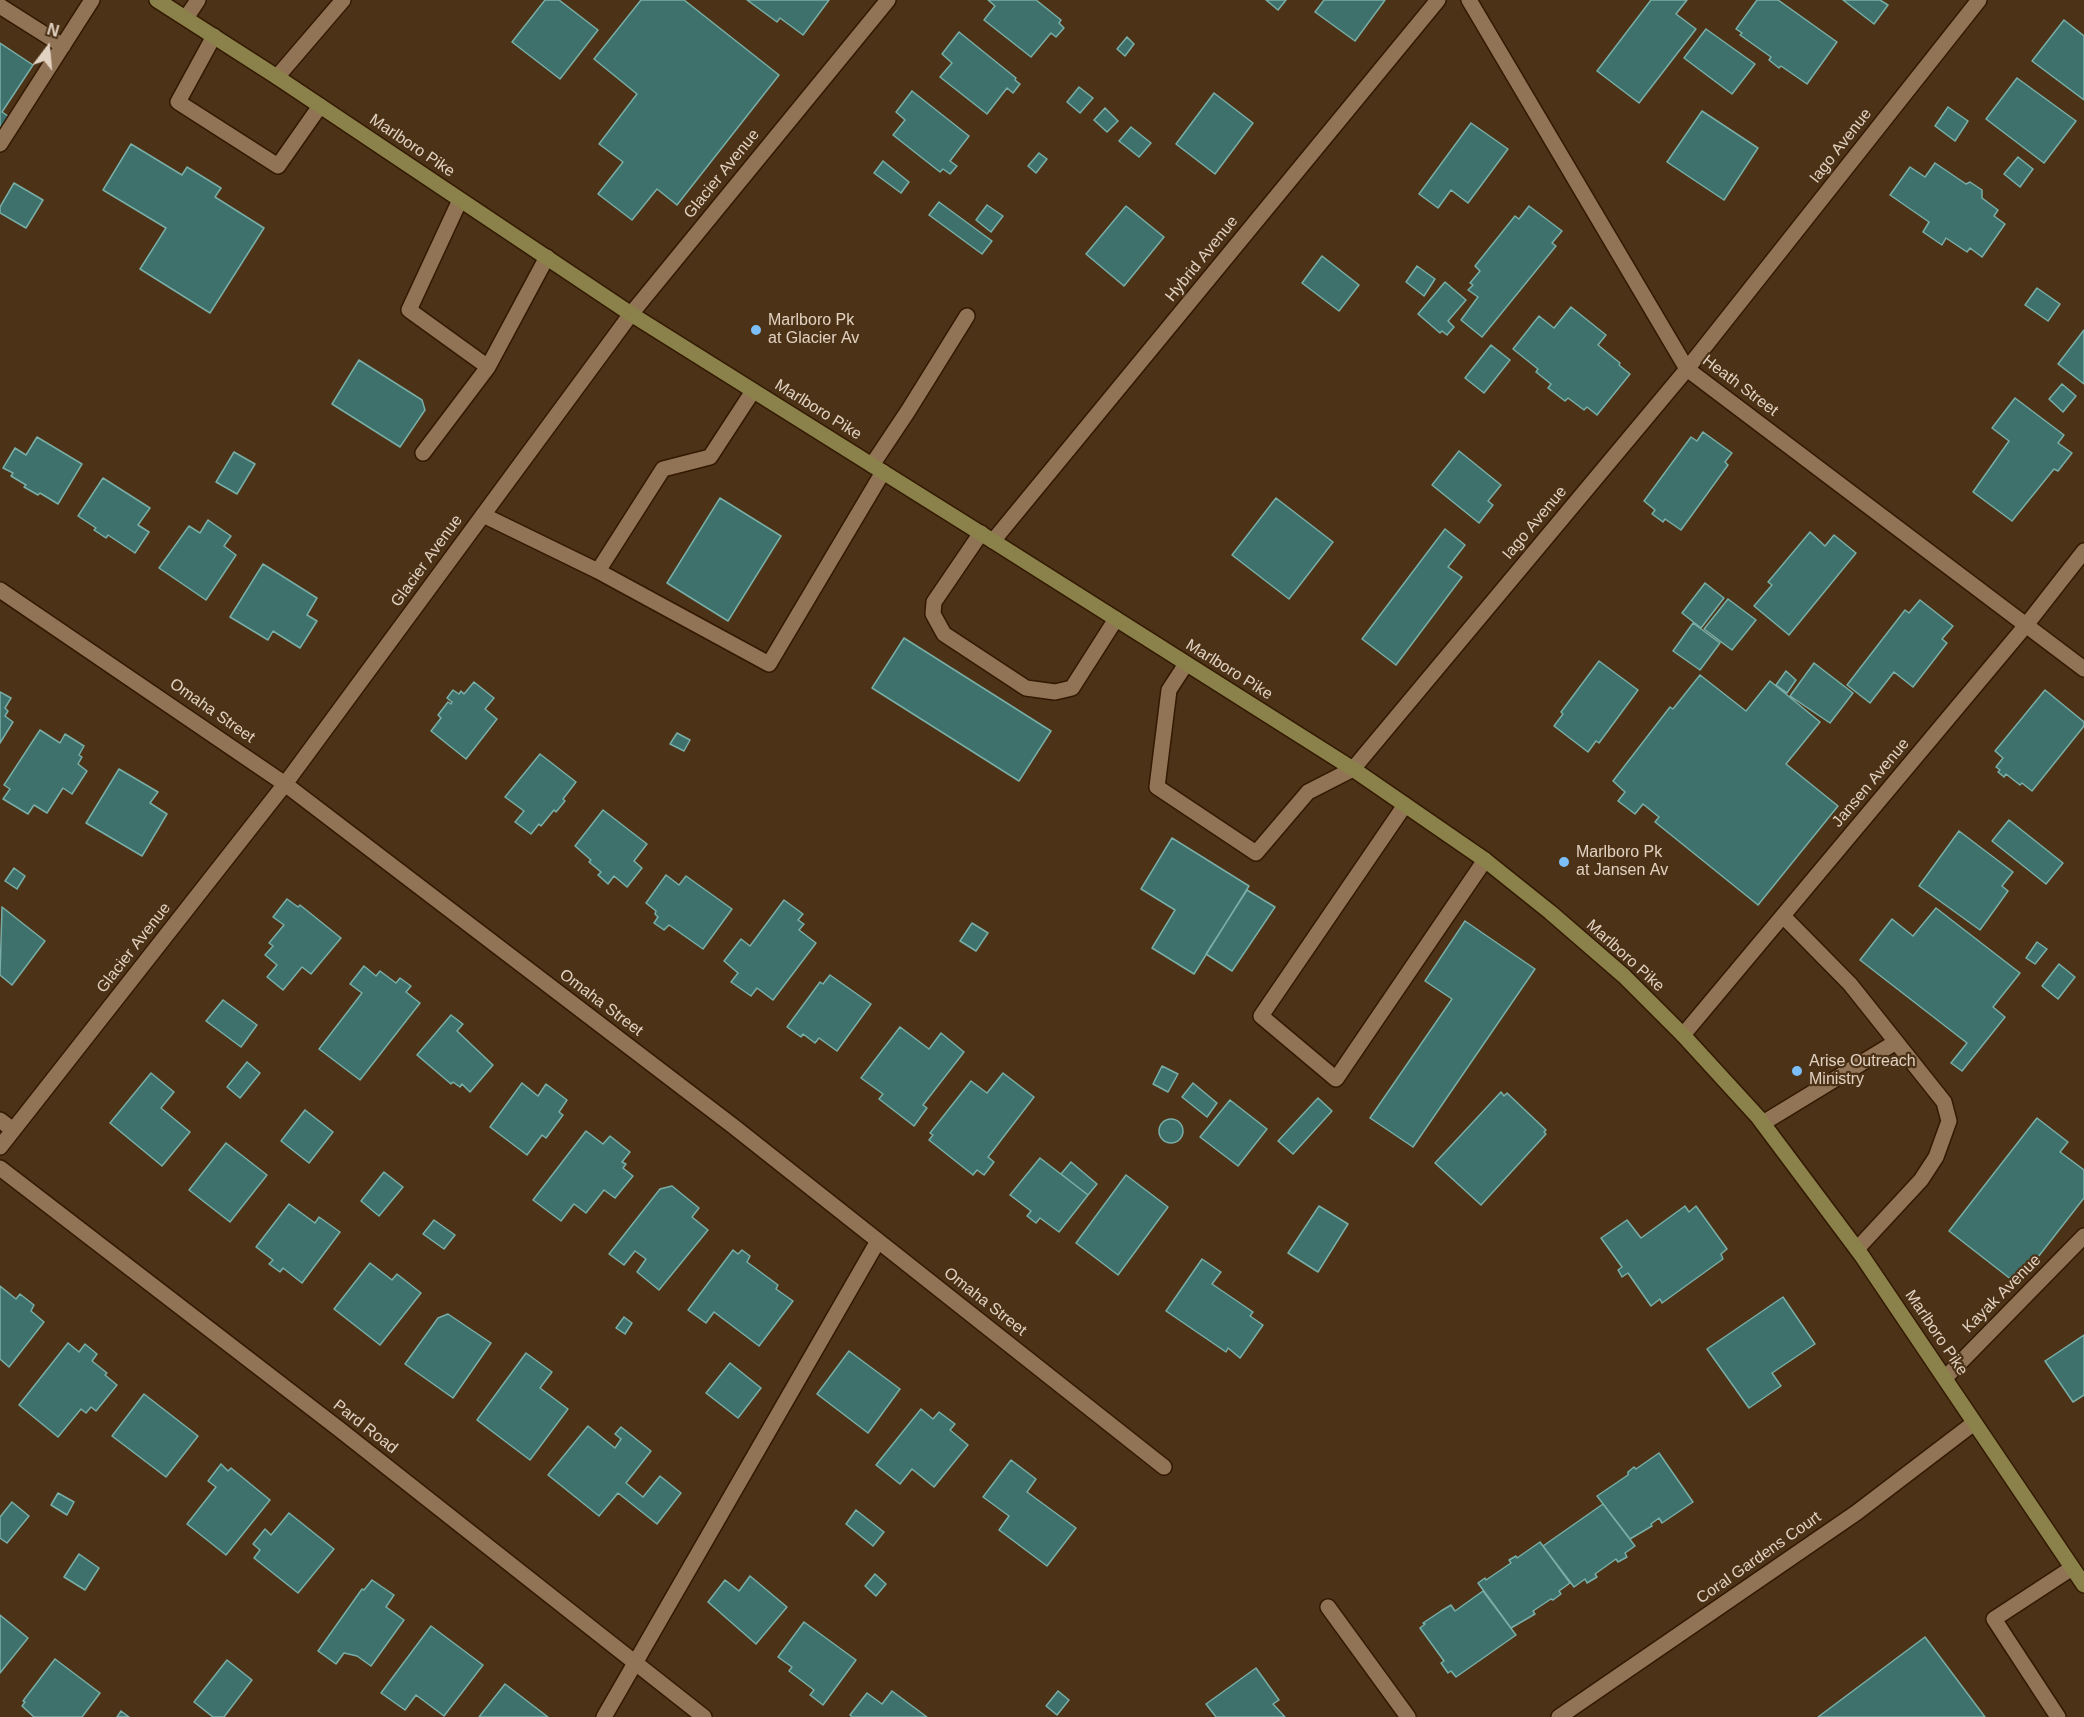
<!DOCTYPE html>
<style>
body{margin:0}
#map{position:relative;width:2084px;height:1717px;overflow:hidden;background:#4c3216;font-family:Helvetica,sans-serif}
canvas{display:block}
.north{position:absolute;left:18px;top:18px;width:60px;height:60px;-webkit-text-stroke:4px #4c3216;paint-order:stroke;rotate:16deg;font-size:16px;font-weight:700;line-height:24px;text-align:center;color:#e2d2c2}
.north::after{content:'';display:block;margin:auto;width:21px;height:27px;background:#e2d2c2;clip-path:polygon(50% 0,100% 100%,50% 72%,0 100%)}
</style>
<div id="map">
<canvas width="2084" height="1717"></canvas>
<div class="north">N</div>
</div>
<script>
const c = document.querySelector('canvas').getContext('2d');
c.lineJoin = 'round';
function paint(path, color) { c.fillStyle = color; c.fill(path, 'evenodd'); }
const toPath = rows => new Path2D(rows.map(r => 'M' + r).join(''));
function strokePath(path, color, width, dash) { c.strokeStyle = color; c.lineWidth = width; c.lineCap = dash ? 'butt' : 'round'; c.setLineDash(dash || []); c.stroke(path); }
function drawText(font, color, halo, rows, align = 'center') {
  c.font = font + ' Helvetica,sans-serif'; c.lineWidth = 4.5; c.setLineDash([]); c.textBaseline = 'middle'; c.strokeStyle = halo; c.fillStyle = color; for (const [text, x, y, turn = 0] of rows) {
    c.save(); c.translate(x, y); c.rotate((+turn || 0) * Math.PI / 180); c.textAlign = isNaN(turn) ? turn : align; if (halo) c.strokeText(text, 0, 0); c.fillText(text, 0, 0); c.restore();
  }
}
const building = toPath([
 [545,0,559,0,598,30,560,79,512,42,545,0],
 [641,0,684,0,779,75,677,205,657,189,632,220,598,194,623,162,599,144,637,94,594,59,641,0],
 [747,0,829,0,803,35,780,18,777,22,747,0],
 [988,0,1036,0,1061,20,1059,23,1064,28,1056,37,1051,33,1031,57,984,20,995,6,988,0],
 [1266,0,1286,0,1278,10,1266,0],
 [1324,0,1385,0,1355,41,1315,12,1324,0],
 [1651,0,1687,0,1676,14,1696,29,1639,103,1597,71,1651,0],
 [1757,0,1778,0,1837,42,1807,84,1781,66,1779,68,1769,60,1771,57,1740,35,1742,33,1736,29,1757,0],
 [1843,0,1880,0,1888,5,1874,24,1843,0],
 [2064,20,2084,36,2084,100,2032,61,2064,20],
 [1706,29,1755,64,1732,94,1684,58,1706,29],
 [959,32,1016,78,1015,80,1020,84,1013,93,1007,88,987,114,940,77,952,63,942,54,959,32],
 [1127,37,1134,44,1125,56,1117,49,1127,37],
 [0,43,33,65,2,112,11,118,0,134,0,43],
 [2017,78,2076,121,2044,163,1986,119,2017,78],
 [1079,87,1093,98,1080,113,1067,102,1079,87],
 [912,91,969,136,950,161,957,166,950,174,943,169,940,172,893,135,905,120,896,112,912,91],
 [1214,93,1253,123,1215,174,1176,144,1214,93],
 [1948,107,1968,121,1955,141,1935,126,1948,107],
 [1105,108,1118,121,1107,132,1094,120,1105,108],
 [1702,111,1758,148,1724,200,1667,162,1702,111],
 [1471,123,1508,149,1468,203,1451,190,1438,208,1419,194,1471,123],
 [1131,127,1151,143,1139,157,1119,141,1131,127],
 [131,144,182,175,187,167,221,188,215,197,264,228,210,313,140,269,166,228,103,190,131,144],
 [1039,153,1047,159,1036,173,1028,166,1039,153],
 [2018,157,2033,169,2020,187,2004,174,2018,157],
 [883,161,909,182,901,193,874,173,883,161],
 [1935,163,1966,184,1970,182,1982,190,1982,198,1998,210,1994,216,2005,224,1982,257,1970,248,1967,252,1946,238,1942,245,1923,232,1929,222,1890,195,1910,167,1925,177,1935,163],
 [14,183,43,200,26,228,0,213,0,207,14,183],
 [939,202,992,241,982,254,929,215,939,202],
 [987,205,1003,216,991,232,976,220,987,205],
 [1126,206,1164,237,1124,286,1086,254,1126,206],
 [1529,206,1562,231,1552,243,1556,246,1482,337,1461,320,1478,297,1468,290,1473,285,1470,283,1480,271,1475,266,1515,216,1519,219,1529,206],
 [1322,256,1359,285,1339,311,1302,283,1322,256],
 [1417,266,1435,279,1424,296,1406,282,1417,266],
 [1445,282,1466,300,1448,321,1454,327,1447,335,1442,331,1440,333,1418,314,1445,282],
 [2037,288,2060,304,2048,321,2025,305,2037,288],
 [1571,307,1606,335,1598,345,1620,363,1619,365,1630,374,1597,415,1587,407,1584,410,1568,398,1565,401,1548,388,1551,384,1536,372,1538,369,1513,349,1539,316,1554,328,1571,307],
 [2084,330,2084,384,2058,364,2084,330],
 [1491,345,1510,360,1484,393,1465,378,1491,345],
 [359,360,422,400,425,410,400,447,332,404,359,360],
 [2062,384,2076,396,2063,412,2049,399,2062,384],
 [2015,398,2064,435,2058,443,2072,453,2058,471,2054,469,2012,521,1973,492,2009,441,1992,428,2015,398],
 [1703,432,1732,453,1725,462,1728,465,1681,530,1665,519,1663,522,1652,514,1655,510,1644,501,1691,437,1697,441,1703,432],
 [37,437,82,464,58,504,40,493,38,495,24,487,26,485,11,476,13,473,3,468,15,448,26,455,37,437],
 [1459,451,1501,485,1488,501,1493,505,1479,523,1432,485,1459,451],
 [234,452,255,464,237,494,216,482,234,452],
 [103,478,150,508,138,525,149,532,135,553,108,535,106,538,94,530,96,528,78,516,103,478],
 [720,498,781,536,728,621,667,583,720,498],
 [1276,498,1333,542,1289,599,1232,555,1276,498],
 [208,520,231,536,224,546,236,555,206,600,159,568,189,526,200,533,208,520],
 [1445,529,1465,545,1448,567,1462,577,1396,665,1362,639,1445,529],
 [1810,532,1825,546,1834,535,1856,553,1789,635,1754,606,1772,585,1768,582,1810,532],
 [263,564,317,598,307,615,317,621,300,648,273,631,268,640,230,617,263,564],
 [1705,583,1724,598,1701,628,1682,613,1705,583],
 [1728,599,1756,620,1732,650,1704,629,1728,599],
 [1920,600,1953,626,1942,639,1947,643,1913,687,1894,672,1870,703,1847,685,1905,610,1909,613,1920,600],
 [1693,623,1720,643,1700,670,1673,651,1693,623],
 [904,638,1051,731,1019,781,872,688,904,638],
 [1599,661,1638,690,1599,743,1596,741,1588,752,1554,726,1563,714,1561,712,1599,661],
 [1814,663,1853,693,1830,723,1790,696,1814,663],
 [1786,671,1796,680,1787,693,1776,685,1786,671],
 [1700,675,1746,711,1770,681,1820,722,1786,764,1838,806,1758,905,1655,822,1659,817,1643,804,1635,814,1618,801,1625,792,1613,781,1670,707,1673,709,1700,675],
 [474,682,494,698,485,709,497,719,466,759,431,731,441,718,438,715,448,702,451,704,452,702,447,698,453,690,459,694,461,691,464,694,474,682],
 [2045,690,2084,722,2084,726,2032,791,2022,783,2020,785,2006,774,2004,777,1998,772,2000,770,1996,767,2003,758,1995,751,2045,690],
 [0,692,11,698,5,708,8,711,5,716,13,722,0,743,0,692],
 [40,730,60,743,65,734,84,746,79,755,82,757,78,764,87,771,72,794,63,788,47,813,34,805,28,814,3,799,10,789,4,785,40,730],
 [677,733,690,740,684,751,670,744,677,733],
 [540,754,576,782,563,799,565,801,556,812,554,810,541,826,539,824,531,834,515,822,524,811,505,797,540,754],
 [119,769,158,792,150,803,167,814,142,856,86,823,119,769],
 [603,810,647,844,634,861,642,868,627,887,614,876,608,884,598,875,601,872,589,862,591,860,575,846,603,810],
 [2009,820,2063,863,2046,884,1992,841,2009,820],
 [1959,831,2013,872,2002,886,2008,891,1980,930,1919,886,1959,831],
 [1172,838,1249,886,1194,974,1152,948,1175,910,1141,889,1172,838],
 [14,868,25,876,17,889,5,881,14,868],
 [666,875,679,885,686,876,732,909,703,949,669,925,664,930,654,923,658,917,655,914,656,911,646,903,666,875],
 [1247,890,1275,907,1232,971,1206,954,1247,890],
 [287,899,298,907,300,905,341,938,311,974,302,967,283,990,267,977,277,965,265,955,273,946,269,943,284,925,273,917,287,899],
 [784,900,803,914,798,920,804,924,799,930,816,943,773,1000,757,988,751,996,731,982,738,973,724,961,741,939,750,946,784,900],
 [2,907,45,941,12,985,0,975,2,907],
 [1936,908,2020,973,1993,1007,2005,1017,1962,1071,1951,1063,1967,1043,1860,960,1892,919,1913,936,1936,908],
 [1465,921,1535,969,1413,1147,1370,1118,1452,999,1425,981,1465,921],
 [972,923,988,933,976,951,960,941,972,923],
 [2037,942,2047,949,2035,964,2026,958,2037,942],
 [2059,964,2075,977,2058,999,2042,986,2059,964],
 [364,966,376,976,380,971,396,983,400,978,411,986,406,992,420,1003,360,1080,319,1049,362,993,350,984,364,966],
 [830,975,871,1004,837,1051,819,1038,815,1043,803,1034,801,1037,787,1027,820,982,823,984,830,975],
 [223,1000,257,1025,241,1047,206,1021,223,1000],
 [451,1015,463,1024,457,1031,493,1065,470,1092,462,1084,460,1087,453,1082,451,1084,417,1055,451,1015],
 [900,1027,929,1049,941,1033,964,1052,923,1105,927,1108,914,1126,879,1099,883,1094,861,1078,900,1027],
 [247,1062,260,1073,240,1098,227,1087,247,1062],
 [1162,1066,1178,1074,1168,1092,1153,1084,1162,1066],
 [151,1073,174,1092,161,1108,190,1132,162,1166,110,1123,151,1073],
 [1003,1073,1034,1097,988,1157,994,1162,984,1175,977,1170,973,1175,929,1140,933,1135,930,1133,971,1081,987,1093,1003,1073],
 [522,1083,538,1096,546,1084,567,1100,559,1112,563,1115,546,1138,542,1135,527,1155,490,1127,522,1083],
 [1193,1083,1217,1103,1207,1117,1182,1097,1193,1083],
 [1501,1092,1504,1096,1507,1093,1546,1130,1544,1132,1546,1134,1481,1205,1435,1163,1501,1092],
 [1318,1098,1332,1111,1293,1154,1278,1141,1318,1098],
 [1230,1100,1267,1129,1238,1166,1200,1137,1230,1100],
 [305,1110,333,1132,309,1163,281,1141,305,1110],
 [2037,1118,2068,1142,2060,1152,2084,1170,2084,1198,2017,1284,1949,1231,2037,1118],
 '1159 1131a12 12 0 1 1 24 0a12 12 0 1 1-24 0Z',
 [586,1131,603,1144,610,1136,630,1152,622,1162,626,1164,623,1168,633,1176,615,1198,604,1190,586,1213,574,1204,561,1221,533,1200,586,1131],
 [226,1143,267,1175,230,1222,189,1190,226,1143],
 [1040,1158,1088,1195,1059,1232,1040,1218,1036,1223,1027,1216,1031,1211,1010,1195,1040,1158],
 [1071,1162,1097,1184,1088,1195,1061,1174,1071,1162],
 [384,1172,403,1187,379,1216,361,1201,384,1172],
 [1126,1175,1168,1207,1118,1275,1076,1243,1126,1175],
 [672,1186,699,1208,692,1217,708,1230,659,1290,637,1272,646,1259,635,1251,624,1265,609,1254,660,1189,672,1186],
 [289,1204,315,1223,319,1217,340,1232,302,1283,283,1268,280,1272,269,1264,273,1260,256,1247,289,1204],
 [1319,1206,1348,1224,1318,1272,1288,1253,1319,1206],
 [1685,1206,1689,1212,1696,1206,1727,1249,1721,1254,1723,1259,1662,1303,1660,1299,1651,1306,1628,1273,1622,1277,1618,1270,1622,1267,1601,1238,1627,1220,1641,1238,1685,1206],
 [434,1220,455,1235,444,1249,423,1234,434,1220],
 [733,1250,738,1254,742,1250,750,1256,747,1262,778,1285,776,1289,793,1301,759,1346,714,1312,706,1323,688,1310,733,1250],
 [1202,1259,1221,1272,1212,1284,1253,1312,1250,1316,1263,1325,1240,1358,1228,1348,1226,1352,1166,1311,1202,1259],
 [370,1263,392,1280,397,1274,421,1293,380,1345,334,1309,370,1263],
 [0,1286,16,1299,20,1294,34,1305,31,1311,44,1322,9,1367,0,1359,0,1286],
 [1783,1297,1815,1344,1772,1373,1781,1386,1749,1408,1707,1349,1783,1297],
 [448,1314,491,1343,453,1398,405,1364,438,1318,448,1314],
 [624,1317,632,1323,625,1334,616,1328,624,1317],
 [2084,1335,2084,1395,2073,1402,2045,1361,2084,1335],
 [68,1343,79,1352,85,1344,97,1354,92,1361,107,1373,105,1375,117,1385,96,1411,91,1407,86,1413,81,1409,58,1437,19,1405,68,1343],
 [849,1351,900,1389,868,1433,817,1394,849,1351],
 [526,1353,552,1372,540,1388,568,1409,530,1460,477,1420,526,1353],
 [730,1363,761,1388,738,1418,706,1393,730,1363],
 [144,1394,198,1436,166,1477,112,1436,144,1394],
 [921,1409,933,1419,939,1412,955,1424,950,1430,968,1445,934,1487,912,1469,900,1484,876,1465,921,1409],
 [588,1426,615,1448,621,1439,615,1434,621,1427,651,1451,626,1483,643,1497,660,1476,681,1493,657,1524,618,1493,599,1516,548,1475,588,1426],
 [1659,1453,1693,1502,1662,1523,1659,1518,1651,1524,1652,1526,1630,1539,1597,1496,1628,1475,1628,1472,1634,1467,1636,1469,1659,1453],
 [1011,1460,1036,1479,1027,1492,1076,1528,1047,1566,999,1530,1009,1516,983,1497,1011,1460],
 [221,1464,228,1471,231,1468,270,1500,226,1555,187,1524,216,1487,208,1481,221,1464],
 [58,1493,74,1502,67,1515,51,1505,58,1493],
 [12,1502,29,1516,7,1543,0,1538,0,1517,12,1502],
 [1603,1504,1635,1546,1625,1553,1627,1557,1618,1562,1616,1559,1595,1574,1597,1577,1587,1583,1585,1579,1574,1587,1543,1546,1603,1504],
 [856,1510,884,1532,873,1546,846,1524,856,1510],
 [289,1513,334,1549,298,1593,254,1558,260,1550,253,1544,265,1529,271,1535,289,1513],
 [1540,1542,1570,1583,1559,1591,1561,1594,1553,1600,1551,1599,1533,1611,1535,1614,1511,1628,1478,1583,1485,1578,1486,1580,1511,1563,1509,1560,1516,1556,1517,1558,1540,1542],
 [79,1554,99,1568,85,1590,64,1577,79,1554],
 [875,1574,886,1584,876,1596,865,1586,875,1574],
 [750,1576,787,1607,756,1644,708,1602,725,1580,739,1591,750,1576],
 [372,1580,394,1595,386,1607,404,1620,371,1666,357,1656,344,1653,336,1664,318,1651,362,1589,364,1590,372,1580],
 [1483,1591,1516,1635,1456,1677,1451,1671,1448,1673,1441,1663,1444,1661,1420,1628,1425,1624,1423,1623,1441,1611,1451,1605,1455,1611,1483,1591],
 [0,1615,28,1638,0,1673,0,1615],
 [804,1622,856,1660,823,1705,810,1695,814,1690,789,1671,792,1667,778,1657,804,1622],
 [431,1626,483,1665,444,1716,416,1695,405,1710,381,1693,431,1626],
 [1925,1637,1985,1717,1818,1717,1925,1637],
 [55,1659,100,1693,82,1717,34,1717,22,1706,25,1702,23,1701,55,1659],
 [227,1660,252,1680,224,1717,213,1717,194,1702,227,1660],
 [1256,1668,1279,1700,1273,1704,1285,1717,1216,1717,1206,1704,1256,1668],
 [505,1684,548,1717,479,1717,505,1684],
 [892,1691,927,1717,852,1717,850,1715,867,1693,882,1704,892,1691],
 [1058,1691,1069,1700,1057,1715,1046,1706,1058,1691],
 [121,1711,129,1717,117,1717,121,1711]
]);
paint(building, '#3e716b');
strokePath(building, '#79aea7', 1.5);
const lane = toPath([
 [0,6,63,46],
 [186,18,198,0],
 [214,36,178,102,278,166,320,106],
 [0,144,92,0],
 [460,200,409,310,488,367,547,257],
 [753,391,710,457,663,469,598,571,769,664,883,472],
 [423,453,488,367],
 [872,465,908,411,967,316],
 [483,515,598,571],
 [981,533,934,602,933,614,944,634,1026,688,1055,692,1072,688,1116,619],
 [1186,664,1169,690,1157,787,1256,853,1308,792,1353,769,1687,369,1979,0],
 [1405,805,1261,1016,1336,1079,1485,860],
 [1783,916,1850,984,1944,1102,1949,1121,1936,1157,1921,1180,1857,1249],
 [0,1120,13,1130],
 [1763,1123,1896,1042],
 [604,1717,878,1241],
 [2058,1717,1994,1619,2072,1568]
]);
const street = toPath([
 [1469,0,1687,369,2084,669],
 [277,77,343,0],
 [993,541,1438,0],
 [0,590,285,784,733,1126,1164,1467],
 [1683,1035,2027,624,2084,551],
 [0,1147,285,784,631,314,888,0],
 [0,1168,339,1429,704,1717],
 [1945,1378,2084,1236],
 [1328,1607,1408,1717],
 [1559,1717,1856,1513,1974,1423]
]);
const secondary = toPath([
 [157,0,277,77,631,314,993,541,1353,769,1485,860,1550,912,1624,976,1683,1035,1758,1117,1862,1256,2084,1585]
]);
strokePath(lane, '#321900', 18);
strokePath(street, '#321900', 18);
strokePath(secondary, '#321900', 18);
strokePath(lane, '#917356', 15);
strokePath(street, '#917356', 15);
strokePath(secondary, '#8b814a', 15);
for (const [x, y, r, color] of [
 [756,330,6,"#7bbef8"],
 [1564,862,6,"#7bbef8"],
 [1797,1071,6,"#7bbef8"]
]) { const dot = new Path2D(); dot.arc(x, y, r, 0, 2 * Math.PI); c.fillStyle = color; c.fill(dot); strokePath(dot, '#4c3216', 2); }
drawText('16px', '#e2d2c2', '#4c3216', [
 ["Marlboro Pike",412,146,34],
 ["Iago Avenue",1841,146,-52],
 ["Glacier Avenue",722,174,-51],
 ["Hybrid Avenue",1202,259,-51],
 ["Heath Street",1740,386,37],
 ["Marlboro Pike",818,410,32],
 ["Iago Avenue",1535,523,-50],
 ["Glacier Avenue",427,561,-54],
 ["Marlboro Pike",1229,670,32],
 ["Omaha Street",212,711,35],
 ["Jansen Avenue",1871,783,-50],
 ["Glacier Avenue",134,948,-52],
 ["Marlboro Pike",1625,956,42],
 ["Omaha Street",601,1003,37],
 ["Kayak Avenue",2002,1294,-45],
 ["Omaha Street",985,1302,38],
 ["Marlboro Pike",1936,1333,56],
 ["Pard Road",365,1427,38],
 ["Coral Gardens Court",1759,1558,-35]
]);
drawText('16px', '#e2d2c2', '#4c3216', [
 ["Marlboro Pk",768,321],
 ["at Glacier Av",768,339],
 ["Marlboro Pk",1576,853],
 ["at Jansen Av",1576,871],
 ["Arise Outreach",1809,1062],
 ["Ministry",1809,1080]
], 'left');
</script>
